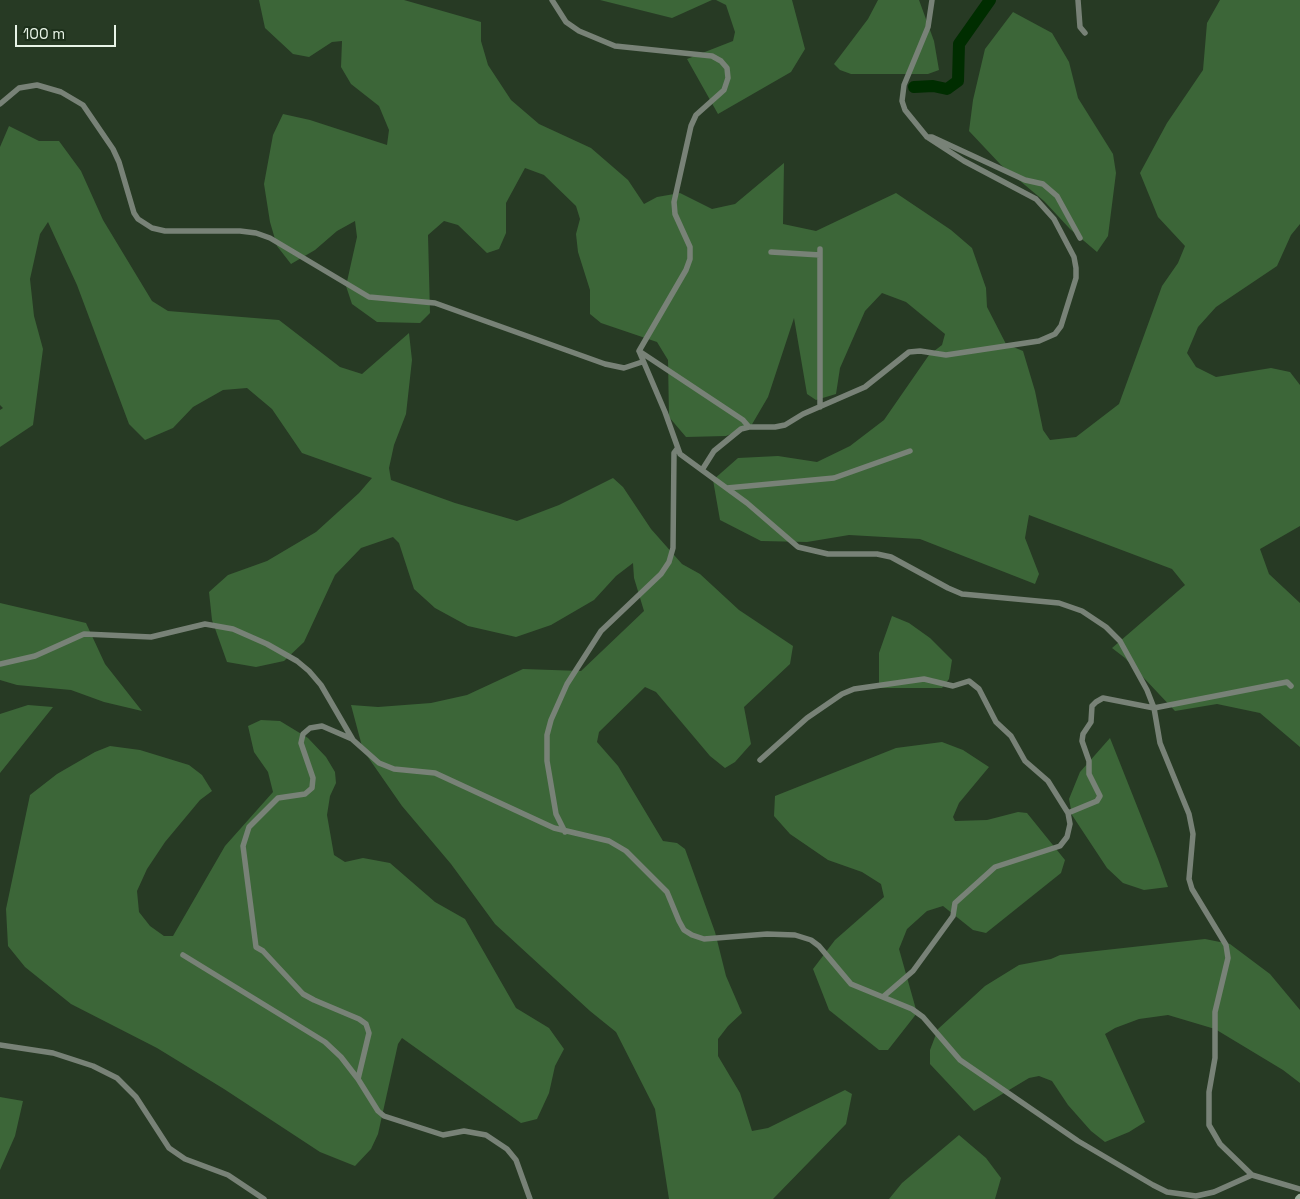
<!DOCTYPE html>
<style>
body{margin:0}
#map{position:relative;width:1300px;height:1199px;overflow:hidden;background:#273a24;font-family:"Space Grotesk",sans-serif}
canvas{display:block}
.scale{position:absolute;left:15px;top:25px;width:101px;height:22px;box-sizing:border-box;border:2px solid #e8f4e7;border-top:0;padding-left:6px;font-size:15px;line-height:18px;white-space:nowrap;color:#e8f4e7;-webkit-text-stroke:4px #1d301b;paint-order:stroke}
</style>
<div id="map">
<canvas width="1300" height="1199"></canvas>
<div class="scale">100 m</div>
</div>
<script>
const c = document.querySelector('canvas').getContext('2d');
c.lineJoin = 'round';
function paint(path, color) { c.fillStyle = color; c.fill(path, 'evenodd'); }
const toPath = rows => new Path2D(rows.map(r => 'M' + r).join(''));
function strokePath(path, color, width, dash) { c.strokeStyle = color; c.lineWidth = width; c.lineCap = dash ? 'butt' : 'round'; c.setLineDash(dash || []); c.stroke(path); }
paint(toPath([
 [259,0,404,0,481,22,481,41,488,65,511,100,539,124,591,148,628,180,644,204,657,197,680,193,712,209,735,204,784,163,783,224,816,231,896,193,951,230,972,248,986,288,987,307,1006,344,1023,351,1035,391,1043,430,1050,440,1076,437,1119,404,1162,286,1178,263,1185,246,1158,217,1140,173,1167,123,1203,70,1207,23,1220,0,1300,0,1300,224,1291,235,1277,266,1216,307,1198,327,1187,353,1196,367,1216,377,1271,368,1290,372,1300,385,1300,526,1260,549,1269,574,1300,603,1300,747,1260,713,1217,704,1175,711,1125,658,1112,648,1185,585,1172,569,1029,515,1025,538,1039,574,1035,584,920,539,849,535,807,542,761,541,720,520,713,480,738,458,778,456,817,462,850,446,884,420,929,355,942,345,945,334,906,302,882,293,865,311,840,368,836,394,816,400,807,394,794,318,768,397,751,426,726,436,686,437,669,417,668,360,657,342,601,323,590,314,590,290,578,252,576,234,580,219,576,206,544,175,525,168,506,203,506,233,499,249,487,253,458,225,444,221,428,235,430,313,420,323,377,322,352,304,346,286,357,237,355,221,337,231,315,250,291,264,277,246,270,222,264,184,273,135,283,114,310,120,387,145,389,130,379,106,351,84,341,67,342,41,332,42,309,57,293,54,265,28],
 [600,0,712,0,672,18],
 [716,0,792,0,805,49,791,72,718,114,687,59,733,41,735,32,726,5],
 [878,0,919,0,934,41,939,70,928,74,851,74,840,70,834,64,868,19],
 [1013,12,1052,33,1069,62,1078,98,1113,154,1116,173,1108,236,1097,252,1070,229,1044,201,1001,165,969,131,973,100,985,49],
 [9,126,39,141,59,141,81,171,103,220,152,301,168,311,279,320,340,367,362,374,409,333,412,360,406,414,394,445,389,468,391,480,455,503,517,521,559,505,613,478,623,487,651,529,682,564,700,574,739,610,793,646,790,664,744,707,751,744,735,762,725,768,710,756,656,692,645,687,599,732,597,742,618,766,663,841,677,843,685,849,715,932,726,976,742,1013,728,1026,718,1039,718,1056,740,1093,752,1131,768,1128,845,1090,852,1094,846,1124,773,1199,669,1199,655,1109,616,1032,590,1011,495,924,451,864,402,806,363,750,351,705,378,707,431,703,467,695,523,669,581,671,644,611,634,578,633,563,616,576,594,600,551,625,516,637,468,626,435,608,414,589,399,543,393,537,361,548,335,575,304,642,284,661,256,667,227,662,212,620,209,592,228,575,267,561,316,532,359,493,372,478,302,453,272,409,247,388,223,390,193,407,173,428,145,440,129,424,77,285,48,222,40,234,30,279,34,316,43,349,33,425,0,447,0,410,3,408,0,405,0,147],
 [0,603,86,623,105,664,142,711,104,702,71,690,17,685,0,680],
 [892,616,909,623,930,638,952,660,949,679,942,688,879,688,879,653],
 [28,705,53,707,0,773,0,714],
 [261,720,280,721,308,738,326,757,335,772,336,783,330,796,327,815,334,855,345,862,363,858,390,863,435,902,465,919,516,1008,549,1028,564,1049,555,1066,549,1093,537,1119,521,1123,402,1038,398,1044,378,1134,371,1149,355,1166,320,1152,224,1089,157,1048,71,1004,25,967,8,946,6,909,30,795,57,774,95,752,110,746,140,750,189,765,202,775,212,791,200,800,165,842,147,869,137,891,139,912,150,926,164,936,173,936,225,846,273,792,268,772,254,752,248,726],
 [1110,738,1158,859,1168,887,1144,890,1123,883,1107,868,1072,815,1069,799,1080,772],
 [942,742,963,750,989,767,959,803,953,817,955,821,987,820,1018,812,1027,813,1065,860,1061,873,986,933,973,930,943,906,927,911,907,929,899,949,917,1013,888,1050,879,1050,829,1010,813,969,835,940,884,897,881,884,862,872,828,860,790,834,774,816,775,796,896,748],
 [1205,939,1230,944,1270,974,1300,1010,1300,1083,1283,1070,1215,1029,1168,1015,1139,1019,1115,1028,1105,1034,1145,1122,1129,1132,1105,1142,1091,1131,1068,1105,1052,1081,1039,1076,1029,1078,974,1111,930,1064,930,1050,938,1029,985,986,1019,965,1051,959,1060,955],
 [0,1097,23,1101,15,1136,0,1170],
 [959,1135,986,1158,1001,1178,995,1199,889,1199,902,1183]
]), '#3c6638');
strokePath(toPath([
 [914,87,933,86,947,89,958,81,959,44,990,0]
]), '#002d00', 12);
strokePath(toPath([
 [552,0,566,22,579,31,615,46,712,56,721,61,727,68,728,78,724,90,696,115,691,126,674,202,675,214,690,247,690,259,686,270,639,351,665,412,680,454,747,503,798,547,828,554,877,554,891,557,948,588,962,594,1059,603,1082,611,1106,627,1120,641,1147,690,1154,708,1160,743,1189,814,1193,834,1189,879,1192,889,1226,945,1228,958,1215,1012,1215,1058,1209,1092,1209,1125,1220,1144,1252,1175,1300,1189],
 [1078,0,1080,27,1085,33],
 [0,104,19,88,37,85,61,92,83,105,113,149,119,162,134,213,138,219,152,228,165,231,240,231,256,233,270,238,369,297,435,303,605,364,624,368,642,362],
 [927,137,932,137,1025,180,1043,184,1057,196,1080,238],
 [820,249,820,407],
 [771,252,820,255],
 [639,351,743,420,749,427],
 [702,470,714,451,741,429,749,427,775,427,785,425,803,414,865,387,909,352,920,351,946,355,1039,341,1055,334,1061,326,1076,278,1076,268,1074,257,1054,219,1036,199,964,161,927,137,905,110,902,101,904,85,928,27,932,0],
 [727,488,834,478,910,451],
 [0,664,35,656,84,634,151,637,205,624,233,629,267,644,297,661,309,671,321,685,353,740,379,763,394,769,435,773,554,828,609,841,626,851,667,892,679,921,684,930,692,935,704,939,767,934,795,935,811,940,819,946,851,984,912,1009,923,1017,960,1060,1078,1141,1153,1185,1167,1192,1196,1196,1214,1192,1252,1175],
 [352,739,322,726,310,728,303,734,301,743,313,778,312,788,305,794,278,798,249,827,243,846,256,947,263,951,303,994,314,1000,359,1019,366,1024,369,1033,358,1079,378,1111,384,1116,443,1135,464,1131,486,1135,507,1149,516,1160,530,1199],
 [760,760,807,718,842,694,854,689,924,679,953,686,969,681,979,689,996,722,1011,736,1025,761,1048,781,1068,813,1070,824,1067,837,1060,846,995,867,955,903,953,916,913,971,884,996],
 [1068,813,1097,801,1100,796,1089,774,1089,761,1082,741,1083,734,1091,722,1092,706,1096,702,1103,698,1154,708,1287,682,1291,686],
 [565,832,556,814,547,761,547,735,551,720,567,684,601,631,661,574,669,562,673,548,674,453,677,449],
 [183,955,325,1042,341,1057,358,1079],
 [0,1045,53,1053,93,1066,117,1078,136,1097,169,1148,185,1159,228,1175,264,1199]
]), '#788277', 5.5);
strokePath(toPath([
 [1299,1199,1300,1198]
]), '#9eae9c', 8);
</script>
